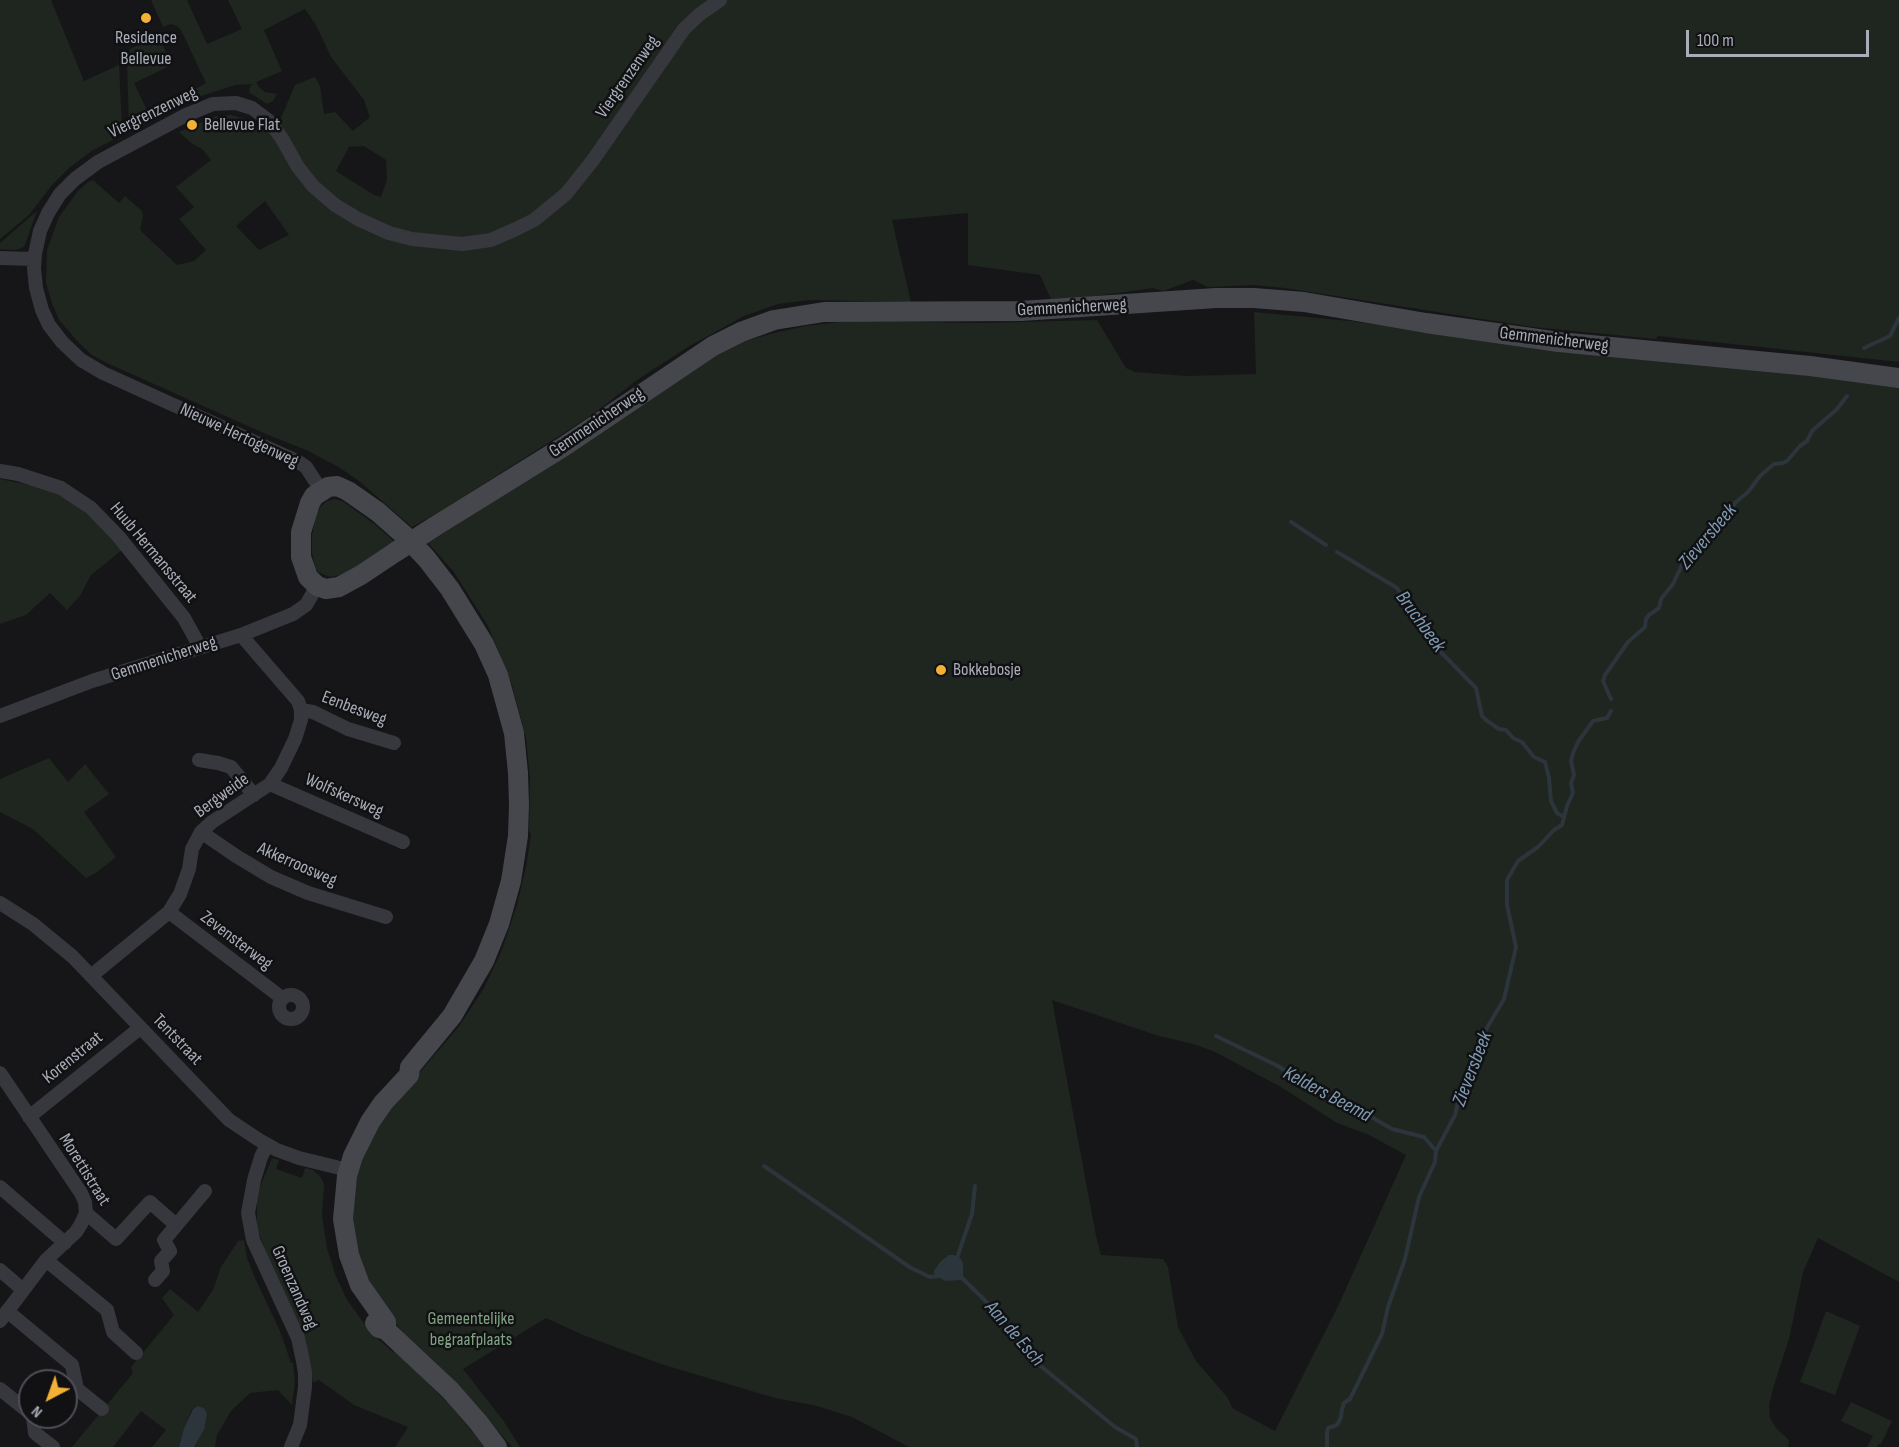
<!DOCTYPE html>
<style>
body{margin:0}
#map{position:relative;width:1899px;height:1447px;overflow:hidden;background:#161618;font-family:"Sofia Sans Condensed",sans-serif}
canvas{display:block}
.north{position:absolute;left:18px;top:1369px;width:60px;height:60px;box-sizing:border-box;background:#111113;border:2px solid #4d4f55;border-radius:50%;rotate:221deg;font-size:16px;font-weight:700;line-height:24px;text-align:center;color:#a8adb8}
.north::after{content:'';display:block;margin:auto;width:21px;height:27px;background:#f2b134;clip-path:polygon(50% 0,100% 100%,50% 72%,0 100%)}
.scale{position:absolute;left:1686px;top:30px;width:183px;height:27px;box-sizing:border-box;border:3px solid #a8adb8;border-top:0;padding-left:8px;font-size:18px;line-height:21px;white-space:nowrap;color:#a8adb8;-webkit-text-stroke:4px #111113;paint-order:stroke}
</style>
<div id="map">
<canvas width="1899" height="1447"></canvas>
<div class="north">N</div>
<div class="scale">100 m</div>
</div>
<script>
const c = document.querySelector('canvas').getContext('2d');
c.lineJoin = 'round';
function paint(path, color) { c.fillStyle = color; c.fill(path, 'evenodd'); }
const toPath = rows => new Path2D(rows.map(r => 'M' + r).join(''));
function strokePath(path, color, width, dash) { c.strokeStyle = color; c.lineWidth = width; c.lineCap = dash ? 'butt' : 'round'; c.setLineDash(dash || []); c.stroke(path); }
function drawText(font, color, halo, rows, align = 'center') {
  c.font = font + ' "Sofia Sans Condensed",sans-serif'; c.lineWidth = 5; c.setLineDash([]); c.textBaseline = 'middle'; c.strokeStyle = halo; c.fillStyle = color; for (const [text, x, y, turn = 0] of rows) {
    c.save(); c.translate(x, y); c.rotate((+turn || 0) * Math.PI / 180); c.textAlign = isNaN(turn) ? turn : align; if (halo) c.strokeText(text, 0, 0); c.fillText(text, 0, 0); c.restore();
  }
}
paint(toPath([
 [0,0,51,0,84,81,119,65,122,128,110,135,113,140,93,150,69,168,52,185,29,215,0,239],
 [151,0,187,0,207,44,242,29,228,0,1899,0,1899,362,1658,336,1656,339,1533,327,1285,288,1253,285,1208,287,1193,280,1163,291,1153,288,1089,297,1051,299,1040,275,968,265,968,213,892,220,911,302,809,300,778,304,744,316,688,347,637,380,592,415,441,511,412,527,359,481,337,466,306,450,266,434,107,363,92,355,79,343,59,320,52,303,46,283,47,250,59,217,78,191,88,182,93,180,119,203,125,196,142,211,143,216,140,230,177,265,194,261,206,250,179,219,194,207,176,187,211,160,203,150,190,142,179,132,216,116,231,115,246,119,262,130,281,118,295,85,315,77,320,86,324,114,335,112,353,131,370,117,364,100,331,57,316,25,305,9,264,30,282,71,256,82,259,87,265,92,277,94,273,101,267,104,250,93,249,89,252,84,235,85,198,97,195,89,206,83,181,30,177,26,171,24,163,27],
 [364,146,386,160,387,180,381,197,374,195,336,171,349,147],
 [265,201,289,235,259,250,236,226],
 [158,35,172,65,134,83,147,110,181,94,183,88,180,105,134,130,129,126,127,62,130,49],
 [37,211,24,247,16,250,0,249,0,243],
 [1254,312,1350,321,1558,348,1773,371,1899,388,1899,1282,1818,1238,1803,1272,1789,1339,1774,1385,1769,1405,1770,1418,1776,1428,1788,1439,1789,1442,1788,1447,909,1447,852,1417,817,1406,775,1398,661,1364,583,1335,546,1318,463,1369,503,1420,520,1447,512,1447,453,1381,432,1359,405,1335,375,1298,357,1249,353,1224,354,1195,360,1159,366,1144,396,1100,460,1025,484,988,502,950,517,905,526,867,531,835,529,830,530,778,526,738,512,685,488,626,454,572,428,543,576,448,716,354,743,342,770,334,805,326,849,321,983,323,1097,320,1126,368,1135,372,1187,376,1256,374],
 [1052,1000,1159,1036,1193,1044,1213,1051,1281,1087,1337,1123,1367,1134,1406,1155,1339,1304,1275,1431,1232,1408,1228,1398,1196,1361,1178,1327,1168,1267,1163,1259,1101,1255,1096,1236],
 [0,479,38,487,61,495,78,506,109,533,122,550,91,575,80,596,67,610,50,593,26,615,0,624],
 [335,499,344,502,373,523,395,542,356,567,340,575,330,577,318,572,315,567,312,553,312,536,316,514,320,507,327,501],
 [49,758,68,782,85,764,109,794,84,812,116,857,96,873,86,878,33,829,0,812,0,779],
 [272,1158,279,1160,276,1169,302,1178,305,1168,313,1170,320,1176,324,1184,322,1216,327,1248,335,1274,347,1300,363,1322,377,1338,393,1352,395,1350,450,1405,485,1447,395,1447,408,1427,354,1405,319,1380,313,1383,303,1336,271,1265,257,1228,257,1194],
 [244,1240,247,1258,255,1278,280,1331,291,1363,293,1363,295,1381,292,1405,278,1390,250,1393,231,1411,217,1435,215,1447,194,1447,204,1430,197,1406,192,1409,184,1428,179,1447,152,1447,166,1430,141,1411,113,1447,72,1447,133,1373,131,1367,174,1315,162,1298,170,1289,198,1312,213,1290,221,1267,238,1241],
 [1826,1311,1860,1326,1835,1395,1800,1382],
 [1851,1402,1892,1421,1881,1444,1879,1444,1877,1447,1867,1447,1873,1436,1841,1421]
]), '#1e261f');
paint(toPath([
 [949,1255,954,1255,960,1258,963,1263,963,1276,961,1280,945,1281,934,1274,934,1271,940,1262],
 [197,1406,204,1408,207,1414,204,1430,194,1447,179,1447,184,1428,193,1409]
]), '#2c353c');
strokePath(toPath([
 [1864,348,1890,336,1899,318],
 [1291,522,1326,545],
 [1337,552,1397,588,1420,624,1428,633,1429,640,1476,688,1482,716,1486,720,1499,729,1506,730,1513,738,1522,742,1534,757,1545,762,1549,778,1551,801,1557,813,1564,817],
 [1611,699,1603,681,1605,675,1628,642,1645,627,1646,619,1649,615,1659,608,1661,599,1673,584,1682,565,1690,561,1715,535,1721,520,1725,518,1736,502,1748,492,1760,476,1774,464,1783,463,1787,461,1800,446,1807,441,1812,431,1837,409,1847,396],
 [1216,1036,1276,1065,1294,1076,1308,1087,1356,1108,1392,1129,1424,1137,1436,1151],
 [764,1166,911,1268,930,1277,939,1276],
 [956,1261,972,1214,975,1186],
 [960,1276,1007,1322,1012,1330,1015,1339,1037,1363,1115,1427,1136,1439,1137,1447],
 [1327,1447,1327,1433,1328,1428,1337,1425,1341,1417,1342,1409,1344,1403,1350,1399,1382,1334,1388,1307,1405,1259,1419,1197,1435,1162,1436,1151,1455,1115,1462,1086,1481,1038,1504,999,1516,947,1507,905,1507,880,1518,861,1538,847,1554,830,1562,825,1567,806,1573,793,1571,783,1574,775,1571,761,1573,753,1578,742,1593,721,1607,718,1611,711]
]), '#2c353c', 4);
strokePath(toPath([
 [0,258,34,259],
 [0,471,18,474,61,488,91,508,119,537,184,618,200,647],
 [321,490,306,467,297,461,103,373,81,360,62,342,49,325,42,310,36,288,34,268,35,254,40,231,48,213,60,194,75,179,98,162,186,115,213,104,236,103,252,108,268,120,281,137,298,167,313,186,335,205,358,219,389,233,412,239,462,244,491,240,516,229,534,220,566,194,593,160,684,29,700,14,720,0],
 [301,710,313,712,348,729,394,743],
 [0,716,92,681,241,635,293,614,306,605,317,586],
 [199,760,218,763,231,767,254,795],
 [270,784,403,842],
 [201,832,236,856,271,877,308,893,386,917],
 [0,903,33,924,73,957,229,1120,259,1140,277,1150,299,1158,348,1170],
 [169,912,282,998],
 [91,976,169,912,180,894,189,869,192,849,201,832,212,822,270,784,281,768,295,739,301,720,301,710,298,701,241,635],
 '279 1007a12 12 0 1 1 24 0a12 12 0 1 1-24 0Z',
 [0,1073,81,1193,85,1202,86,1213,81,1224,76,1232,46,1260,0,1321],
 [29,1117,140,1028],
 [267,1145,261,1157,254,1180,248,1213,253,1240,298,1338,303,1361,305,1373,305,1387,300,1425,291,1447],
 [0,1187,65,1243],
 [86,1213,116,1239,150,1202,176,1225],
 [46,1260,107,1310,113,1332,136,1353],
 [0,1270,22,1289],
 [155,1280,163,1271,161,1261,170,1251,164,1240,205,1191],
 [7,1311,72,1365,77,1389,102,1409],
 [0,1389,30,1413],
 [33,1417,35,1433,53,1447]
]), '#37383d', 14);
strokePath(toPath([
 [434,527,563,447,713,346,741,332,774,320,824,312,1021,311,1216,298,1254,298,1304,302,1426,323,1559,342,1810,366,1899,378],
 [375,1323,379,1328,386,1330,450,1390,478,1422,497,1447],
 [386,1330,386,1322,360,1285,349,1255,343,1219,347,1176,353,1156,370,1122,383,1103,409,1075,410,1067,452,1016,484,961,499,924,511,881,518,836,519,805,518,773,514,733,498,675,484,644,450,589,426,558,404,535,378,512,348,491,337,486,328,487,314,496,310,503,301,532,301,557,308,577,317,586,326,589,339,587,361,575,397,551]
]), '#45474d', 20);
strokePath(toPath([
 [397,551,434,527]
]), '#45474d', 20);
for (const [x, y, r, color] of [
 [146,18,6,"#f2b134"],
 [192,125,6,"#f2b134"],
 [941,670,6,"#f2b134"]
]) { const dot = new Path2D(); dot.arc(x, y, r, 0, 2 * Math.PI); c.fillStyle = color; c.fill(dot); strokePath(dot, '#111113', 2); }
drawText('18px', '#a8adb8', '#111113', [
 ["Residence",146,38,"center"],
 ["Bellevue",146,59,"center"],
 ["Bellevue Flat",204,125],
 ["Bokkebosje",953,670]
], 'left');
drawText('18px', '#a8adb8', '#111113', [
 ["Viergrenzenweg",628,77,-55],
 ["Viergrenzenweg",153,113,-26],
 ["Gemmenicherweg",1072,308,-3],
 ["Gemmenicherweg",1554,340,7],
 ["Gemmenicherweg",597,423,-34],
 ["Nieuwe Hertogenweg",239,436,25],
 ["Huub Hermansstraat",153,553,50],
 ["Gemmenicherweg",164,659,-18],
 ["Eenbesweg",354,709,21],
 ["Bergweide",222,796,-36],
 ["Wolfskersweg",344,796,24],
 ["Akkerroosweg",297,865,24],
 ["Zevensterweg",236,941,37],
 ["Tentstraat",177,1040,46],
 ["Korenstraat",73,1058,-39],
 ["Morettistraat",84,1170,58],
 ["Groenzandweg",294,1288,66]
]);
drawText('18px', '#7fa381', '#111113', [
 ["Gemeentelijke",471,1319],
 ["begraafplaats",471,1340]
]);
drawText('italic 20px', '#7f9bb3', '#111113', [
 ["Zieversbeek",1708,537,-50],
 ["Bruchbeek",1420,622,54],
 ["Zieversbeek",1473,1069,-69],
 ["Kelders Beemd",1327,1095,28],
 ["Aan de Esch",1014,1334,49]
]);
</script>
